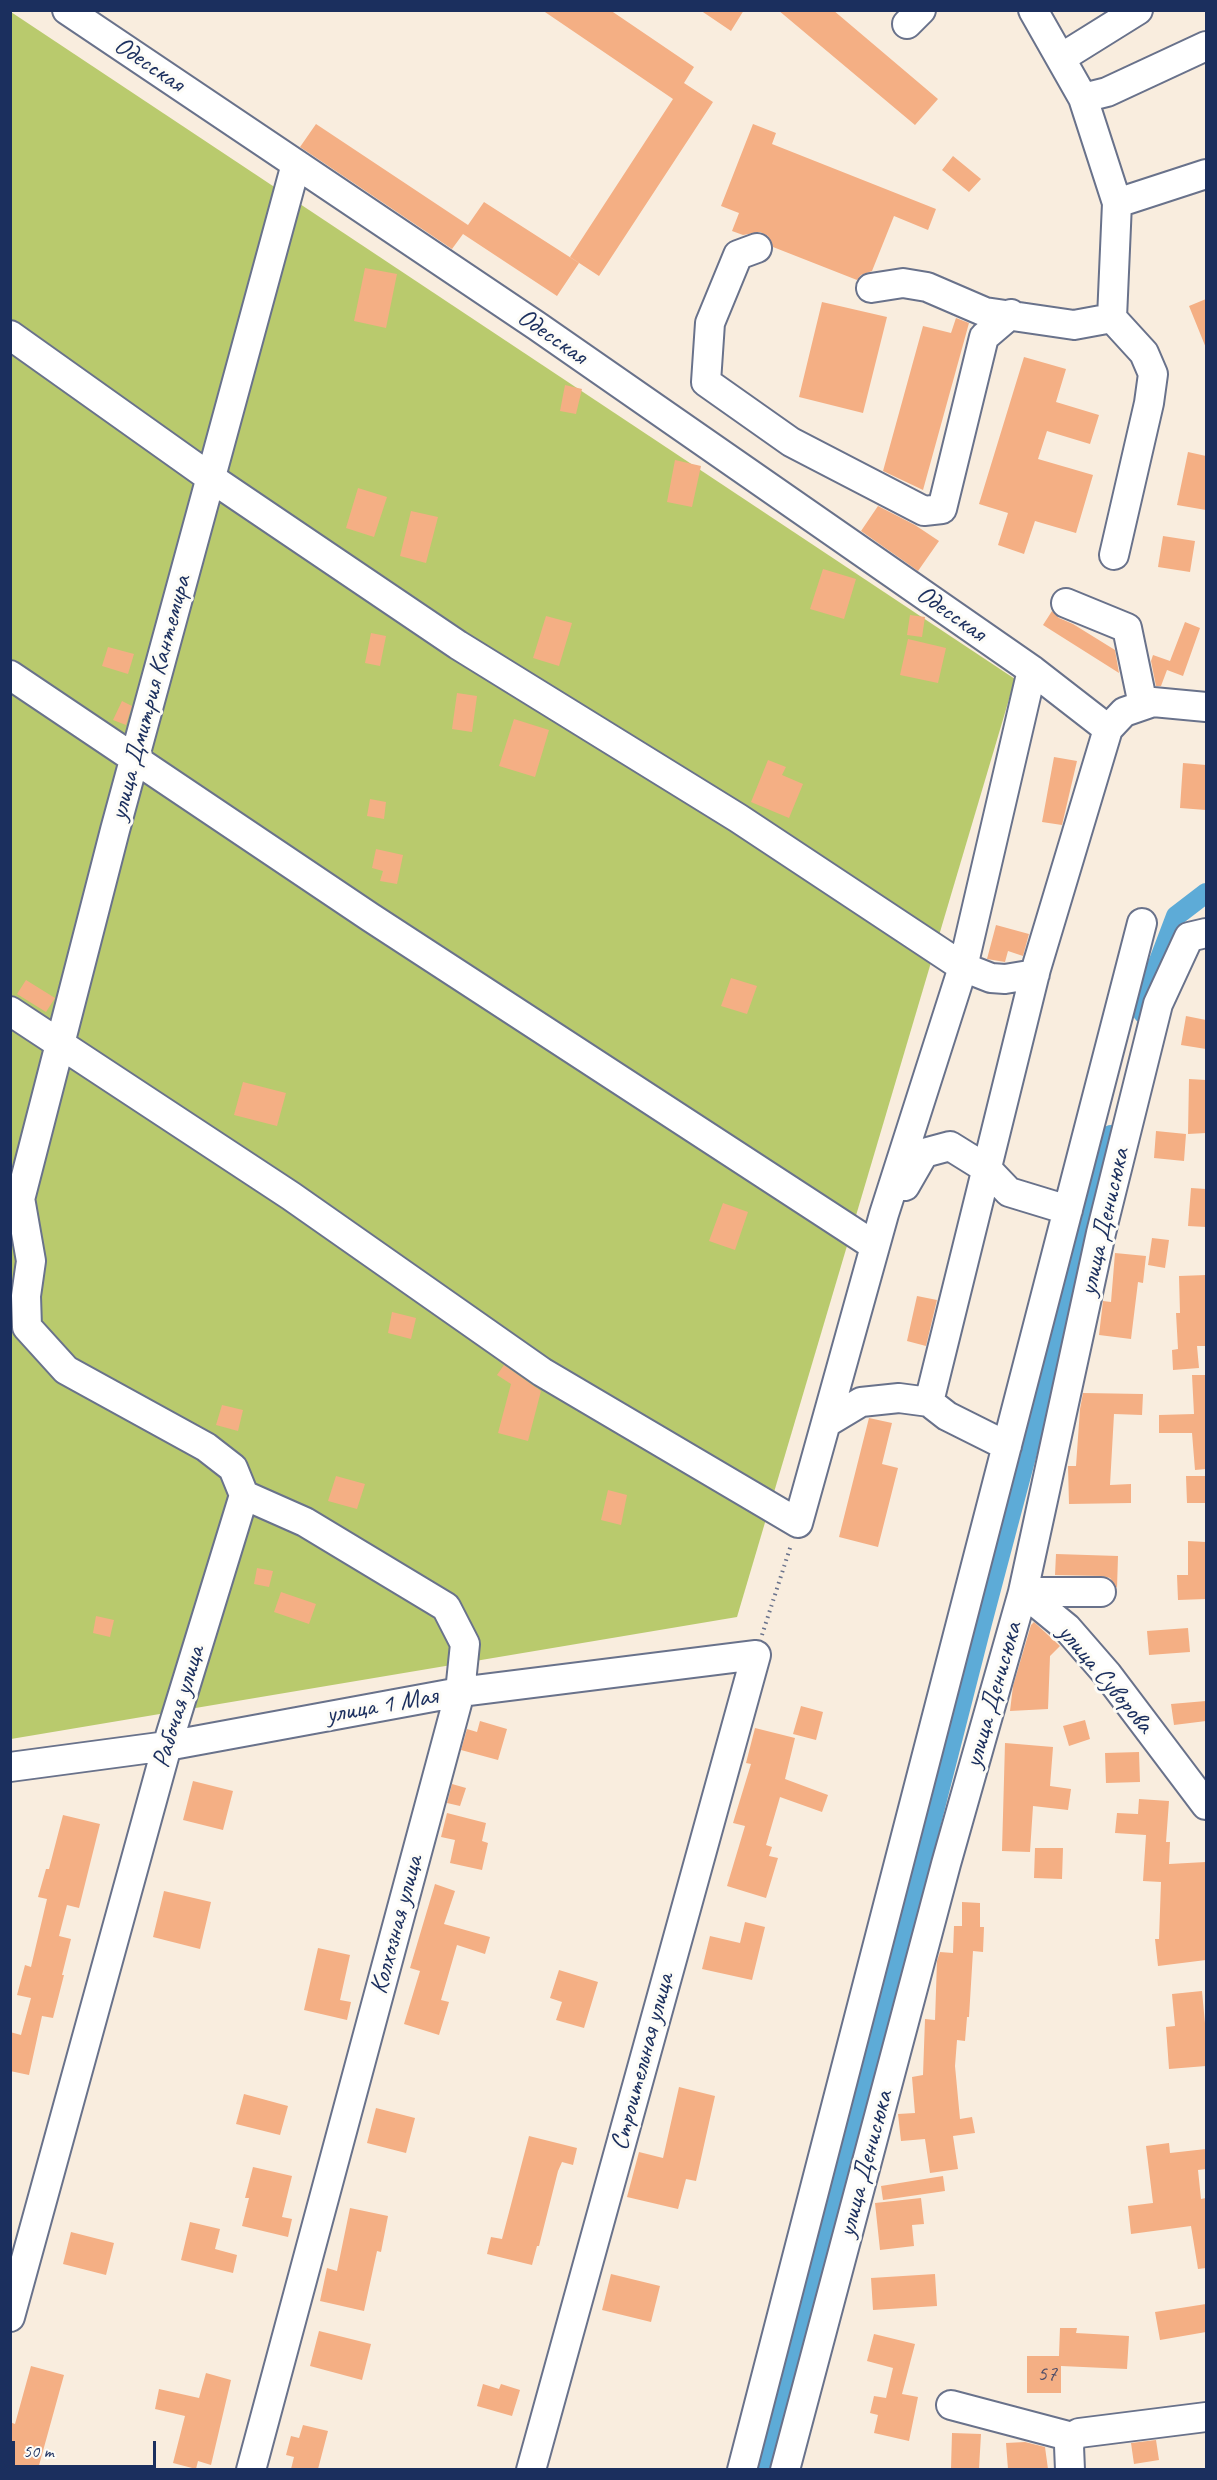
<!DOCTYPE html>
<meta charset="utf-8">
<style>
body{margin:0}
#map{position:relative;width:1217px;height:2480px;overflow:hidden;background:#f9edde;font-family:Caveat,sans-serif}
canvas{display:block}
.frame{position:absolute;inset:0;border:12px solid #1b2f5e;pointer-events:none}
.scale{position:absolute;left:12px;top:2441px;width:144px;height:27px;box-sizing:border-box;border:3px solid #1b2f5e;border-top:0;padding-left:8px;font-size:18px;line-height:21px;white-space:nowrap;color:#1b2f5e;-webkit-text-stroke:4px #fdfcf7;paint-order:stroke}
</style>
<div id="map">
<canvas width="1217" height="2480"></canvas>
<div class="frame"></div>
<div class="scale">50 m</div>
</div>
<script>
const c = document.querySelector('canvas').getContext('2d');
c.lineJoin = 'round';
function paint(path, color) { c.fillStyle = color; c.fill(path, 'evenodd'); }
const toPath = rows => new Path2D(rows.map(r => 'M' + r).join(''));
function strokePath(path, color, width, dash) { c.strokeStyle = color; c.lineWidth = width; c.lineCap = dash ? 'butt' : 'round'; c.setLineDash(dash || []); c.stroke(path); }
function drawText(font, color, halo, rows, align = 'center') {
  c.font = font + ' Caveat,sans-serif'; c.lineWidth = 6; c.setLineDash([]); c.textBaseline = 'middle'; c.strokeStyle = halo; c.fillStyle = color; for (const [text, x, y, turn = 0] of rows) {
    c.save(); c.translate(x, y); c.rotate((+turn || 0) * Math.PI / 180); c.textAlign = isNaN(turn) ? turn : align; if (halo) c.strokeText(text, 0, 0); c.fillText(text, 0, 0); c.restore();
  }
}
paint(toPath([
 [11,12,1015,679,737,1617,11,1739]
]), '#b9ca6d');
strokePath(toPath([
 [1143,1013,1154,974,1176,916,1206,893],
 [766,2470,982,1623,1111,1135]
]), '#5dabd7', 20);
paint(toPath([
 [542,10,610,10,694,67,684,83,713,102,599,276,570,257,673,99],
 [700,10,744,10,731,31],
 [778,10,833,10,938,99,915,125],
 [316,124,468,225,484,202,579,263,557,296,463,234,452,249,300,147],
 [753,124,776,133,772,144,936,209,928,230,894,216,872,271,861,275,857,280,773,247,768,236,760,232,743,235,732,231,739,213,721,206],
 [953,156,981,179,969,192,942,170],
 [365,268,397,274,386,328,354,321],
 [1206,299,1206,348,1189,306],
 [822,302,887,317,863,413,799,397],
 [956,318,969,323,923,490,883,471,923,326,951,333],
 [1024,357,1066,369,1056,402,1099,415,1090,444,1047,431,1038,459,1093,475,1076,533,1035,521,1024,554,998,545,1008,513,979,504],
 [565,385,582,389,576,414,560,411],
 [1188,452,1206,456,1206,510,1177,505],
 [675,460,701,466,692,507,667,502],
 [358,488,387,497,374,537,346,528],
 [878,506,915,525,939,541,918,571,861,531],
 [411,511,438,517,426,563,400,556],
 [1163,536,1195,541,1190,572,1158,567],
 [823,569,856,579,844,619,810,609],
 [1052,611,1059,618,1073,624,1115,650,1119,673,1043,625],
 [910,615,925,617,922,637,907,635],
 [546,616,572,623,559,666,533,658],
 [1185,622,1200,628,1183,676,1167,670,1161,686,1156,686,1151,661,1153,655,1170,661],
 [371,633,386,636,380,666,365,663],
 [908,639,946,648,938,683,900,675],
 [108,647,134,654,128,674,102,666],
 [457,693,477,696,472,732,452,729],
 [122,701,132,706,126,725,113,720],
 [514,719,549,730,535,777,499,766],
 [1054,757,1077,761,1062,825,1042,822],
 [768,760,786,767,782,775,803,784,789,818,751,802],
 [1183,763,1206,765,1206,810,1180,808],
 [370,799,386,802,384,819,367,816],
 [376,849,403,855,397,884,380,881,383,871,372,868],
 [996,925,1029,934,1023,956,1008,951,1005,962,987,959],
 [731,978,757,986,747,1014,721,1006],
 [26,980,55,998,46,1012,17,994],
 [1186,1016,1206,1020,1206,1049,1181,1045],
 [1189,1079,1206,1080,1206,1133,1188,1134],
 [243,1082,286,1093,277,1126,234,1115],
 [1156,1131,1186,1134,1184,1161,1154,1158],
 [1191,1188,1206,1189,1206,1227,1188,1226],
 [723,1203,748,1212,735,1250,709,1241],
 [1152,1238,1169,1240,1165,1268,1148,1265],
 [1115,1253,1146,1256,1143,1283,1138,1282,1131,1339,1099,1335,1103,1301,1111,1302],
 [1206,1275,1206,1346,1197,1346,1199,1368,1173,1370,1172,1350,1178,1349,1176,1313,1180,1313,1179,1276],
 [917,1296,937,1300,926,1346,907,1341],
 [392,1312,416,1318,411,1339,388,1333],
 [504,1365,541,1391,528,1441,498,1433,511,1384,497,1375],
 [1192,1375,1206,1375,1206,1469,1195,1470,1192,1433,1159,1433,1159,1415,1194,1414],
 [1083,1393,1143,1394,1142,1415,1114,1414,1110,1485,1131,1484,1131,1503,1069,1504,1068,1466,1076,1466,1080,1409],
 [222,1405,243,1410,238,1431,216,1425],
 [869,1418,892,1423,882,1464,898,1468,878,1547,839,1537],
 [336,1476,365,1484,357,1509,328,1501],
 [1186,1476,1206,1476,1206,1503,1187,1503],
 [608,1490,627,1495,621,1525,601,1520],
 [1188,1541,1206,1542,1206,1599,1178,1600,1177,1575,1188,1575],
 [1056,1554,1118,1556,1117,1588,1110,1578,1102,1576,1055,1575],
 [257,1568,273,1571,269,1587,254,1584],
 [281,1592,316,1604,309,1624,274,1612],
 [96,1616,114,1620,110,1637,93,1633],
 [1034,1622,1060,1646,1050,1656,1048,1709,1010,1711,1013,1686,1031,1625],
 [1188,1628,1190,1652,1149,1655,1147,1631],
 [1206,1701,1206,1721,1174,1725,1171,1704],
 [801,1706,823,1712,816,1740,793,1734],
 [1085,1720,1090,1739,1069,1746,1063,1726],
 [480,1721,507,1729,498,1760,461,1750,467,1729,477,1732],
 [755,1728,795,1738,785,1779,828,1795,822,1812,780,1797,766,1845,772,1847,769,1856,778,1858,766,1898,727,1886,745,1826,733,1823,751,1764,746,1763],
 [1005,1743,1053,1747,1050,1786,1071,1789,1068,1810,1033,1806,1030,1852,1002,1851],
 [1139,1752,1140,1782,1106,1783,1105,1753],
 [193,1781,233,1791,223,1830,183,1820],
 [452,1784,466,1788,460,1806,447,1803],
 [1139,1799,1169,1801,1166,1842,1170,1842,1169,1864,1206,1862,1206,1960,1158,1966,1155,1939,1159,1939,1161,1882,1143,1881,1146,1835,1115,1833,1117,1813,1138,1814],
 [447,1813,486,1823,482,1841,488,1843,482,1870,450,1863,455,1840,441,1837],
 [63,1815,100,1824,79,1908,67,1905,59,1936,71,1939,62,1975,64,1975,53,2018,42,2016,29,2075,10,2071,10,2032,21,2035,31,1998,17,1995,25,1965,31,1967,47,1899,38,1897,46,1869,49,1869],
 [1035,1848,1063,1848,1062,1879,1034,1878],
 [435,1884,455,1891,444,1924,490,1937,485,1954,457,1945,441,2000,449,2002,439,2035,404,2024,420,1971,410,1968],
 [164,1891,211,1902,200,1949,153,1937],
 [962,1902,980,1903,980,1927,984,1927,983,1952,973,1951,969,2017,967,2017,965,2041,957,2040,955,2066,960,2119,972,2117,975,2133,953,2136,958,2169,930,2173,925,2139,901,2141,898,2114,915,2113,912,2077,923,2075,925,2019,935,2020,937,1961,940,1952,953,1953,954,1926,962,1926],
 [745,1922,765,1927,752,1980,702,1969,710,1936,740,1943],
 [318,1948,350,1955,340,2000,351,2002,347,2020,304,2010],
 [559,1970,598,1982,584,2028,556,2020,562,2002,550,1998],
 [1202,1991,1206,2034,1206,2066,1169,2069,1166,2027,1175,2026,1172,1994],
 [679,2087,715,2096,696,2181,686,2179,678,2209,627,2197,639,2152,663,2158],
 [244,2094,288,2106,280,2135,236,2124],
 [376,2108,415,2118,406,2153,367,2143],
 [529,2136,577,2148,573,2165,562,2162,558,2171,539,2246,537,2246,532,2265,487,2254,491,2237,502,2239],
 [1169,2143,1170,2153,1206,2149,1206,2169,1198,2170,1201,2199,1206,2198,1206,2268,1198,2269,1191,2226,1131,2234,1128,2206,1153,2203,1146,2146],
 [253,2167,292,2176,282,2217,292,2219,288,2237,242,2226,249,2198,245,2198],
 [943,2176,945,2191,883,2200,881,2186],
 [921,2198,924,2224,912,2225,914,2246,880,2250,875,2203],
 [350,2208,388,2216,381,2252,377,2251,364,2311,320,2301,327,2268,337,2271],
 [190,2222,220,2229,215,2249,237,2255,233,2273,181,2260],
 [71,2232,114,2243,106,2275,63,2264],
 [611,2274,660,2286,651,2322,602,2310],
 [935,2274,937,2306,873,2310,871,2278],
 [1206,2304,1206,2332,1160,2340,1155,2312],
 [1060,2328,1077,2328,1076,2333,1129,2336,1127,2369,1061,2366,1061,2393,1027,2393,1027,2356,1059,2356],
 [319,2331,371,2344,362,2380,310,2366],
 [874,2334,915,2344,902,2394,918,2397,909,2441,874,2433,878,2415,870,2413,874,2396,886,2398,893,2368,867,2361],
 [31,2366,64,2375,38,2469,10,2469,10,2422,15,2424],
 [206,2373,231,2380,211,2465,198,2461,196,2469,173,2463,185,2416,155,2409,159,2389,199,2398],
 [483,2384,499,2389,501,2384,520,2390,512,2416,477,2406],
 [303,2425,328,2431,318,2469,291,2469,294,2457,286,2455,291,2436,299,2438],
 [952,2433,981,2434,979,2469,951,2469],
 [1156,2440,1159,2460,1134,2464,1131,2443],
 [1025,2442,1045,2447,1048,2469,1008,2469,1006,2443]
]), '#f4af84');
const minor = toPath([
 [67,10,537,326,1032,670,1108,729],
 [1033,10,1083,98,1117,203,1112,318,1144,353,1153,374,1149,403,1114,555],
 [907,24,921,10],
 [1061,58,1138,10],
 [1083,98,1107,92,1206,46],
 [1117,203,1206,174],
 [757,248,738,255,710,323,706,382,791,442,924,511,942,509,984,337,1011,314],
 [871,288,903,283,927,287,985,312,1074,325,1112,318],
 [10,335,211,478,458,645,738,818,963,967,991,978,1005,979,1035,974],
 [1066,603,1127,628,1143,705],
 [10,675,370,917,875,1246],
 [10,1011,291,1196,542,1372,798,1523,884,1214,963,967,1032,670],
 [905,1186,924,1153,950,1146,987,1169,1009,1192,1068,1210],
 [16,1215,115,830,296,164],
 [826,1423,861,1402,899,1398,929,1402],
 [1007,1446,947,1416,929,1402,1036,969,1108,729,1124,712,1153,702,1206,707],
 [244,1495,305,1522,446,1607,465,1644,460,1692,251,2470],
 [1023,1592,1067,1628,1107,1674,1206,1805],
 [1023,1592,1101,1592],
 [10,1767,167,1746,460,1692,756,1655,531,2470],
 [10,2317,167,1746,244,1495,233,1468,206,1447,66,1370,27,1327,26,1296,31,1261,20,1198],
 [951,2405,1072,2437],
 [742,2470,1142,923],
 [785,2470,946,1864,1023,1592,1101,1233,1158,1004,1189,937,1206,933],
 [1070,2470,1069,2446,1072,2437,1079,2433,1206,2417]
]);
strokePath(minor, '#69728b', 32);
strokePath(toPath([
 [762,1635,791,1545]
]), '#69728b', 4, [1.5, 4.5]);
strokePath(minor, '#fff', 28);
drawText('22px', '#514f68', null, [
 ["57",1047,2374]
]);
drawText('26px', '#1b2f5e', '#fdfcf7', [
 ["Одесская",149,65,34],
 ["Одесская",552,337,35],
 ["Одесская",951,614,35],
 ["улица Дмитрия Кантемира",151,698,-75],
 ["улица Денисюка",1105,1222,-77],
 ["улица Суворова",1105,1679,50],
 ["улица Денисюка",994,1695,-74],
 ["улица 1 Мая",382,1706,-10],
 ["Рабочая улица",179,1707,-73],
 ["Колхозная улица",397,1925,-75],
 ["Строительная улица",643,2062,-75],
 ["улица Денисюка",866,2164,-75]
]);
</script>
